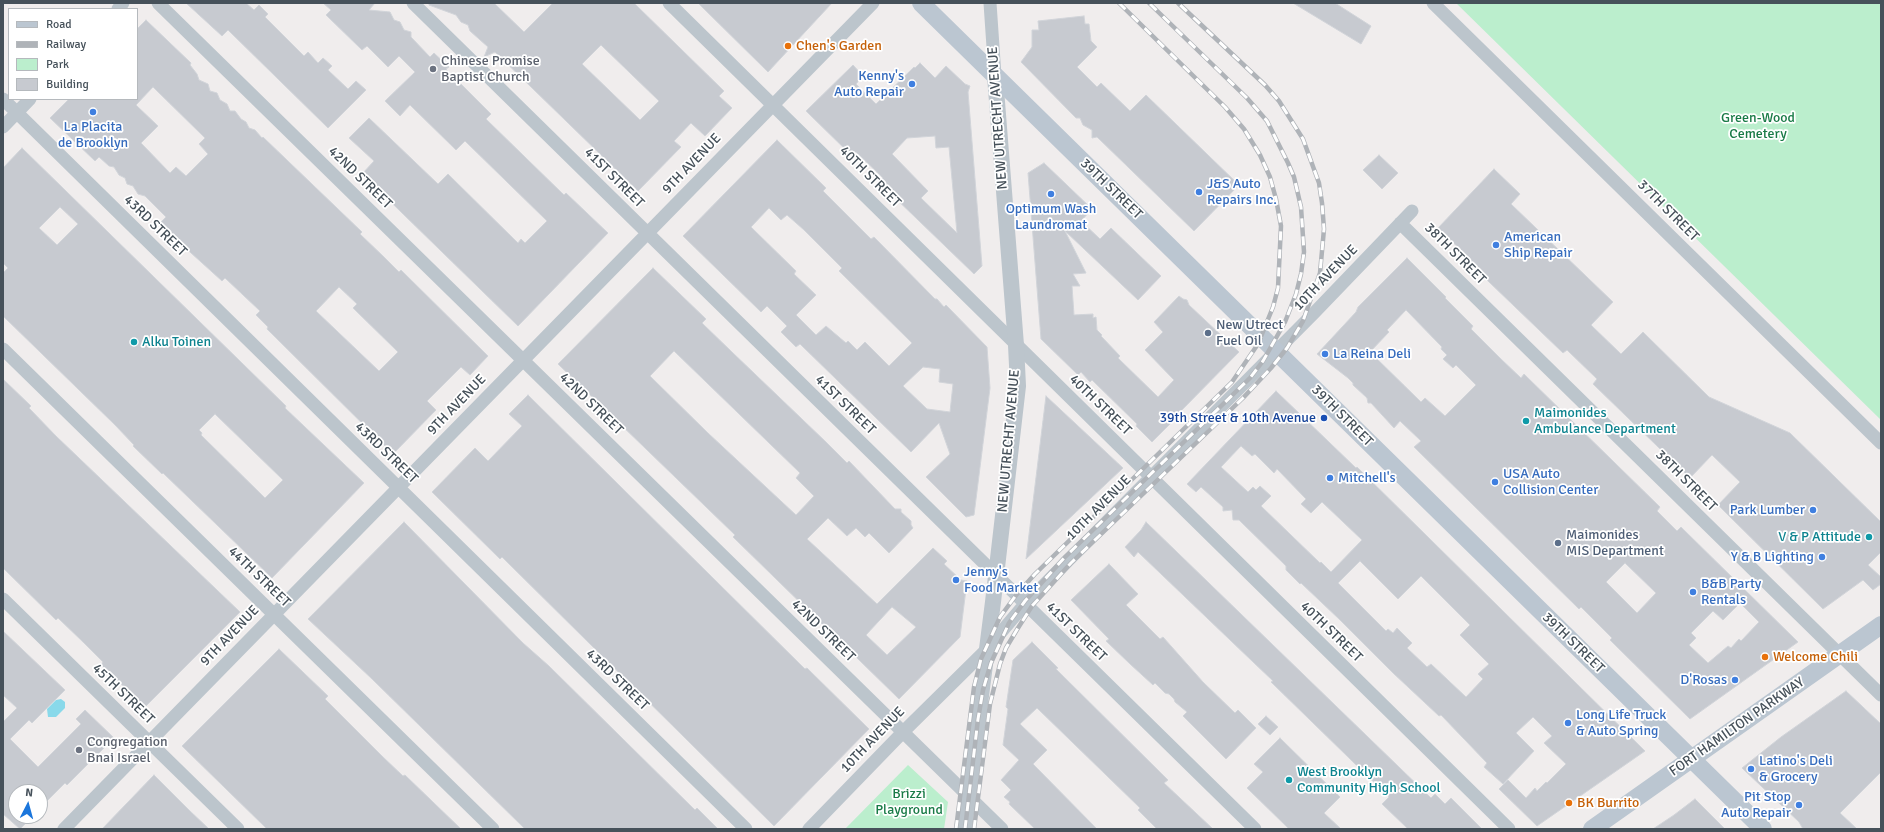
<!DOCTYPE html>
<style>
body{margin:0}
#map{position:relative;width:1884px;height:832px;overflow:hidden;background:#f0eded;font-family:Signika,sans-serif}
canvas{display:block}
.frame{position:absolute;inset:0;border:4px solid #46515a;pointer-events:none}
.legend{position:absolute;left:8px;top:8px;width:130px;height:92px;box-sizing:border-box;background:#fff;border:1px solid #b5b9bd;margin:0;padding:5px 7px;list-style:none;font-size:12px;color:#46515a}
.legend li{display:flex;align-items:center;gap:8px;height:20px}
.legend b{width:20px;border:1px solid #b5b9bd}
.north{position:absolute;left:8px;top:784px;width:40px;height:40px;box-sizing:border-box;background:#fff;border:1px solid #b5b9bd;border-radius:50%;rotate:6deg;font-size:11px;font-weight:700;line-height:16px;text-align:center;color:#46515a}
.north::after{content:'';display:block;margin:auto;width:14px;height:18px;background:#1b76dc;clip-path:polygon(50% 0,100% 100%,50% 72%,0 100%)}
</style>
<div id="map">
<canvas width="1884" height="832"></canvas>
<div class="frame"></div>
<ul class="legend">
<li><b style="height:5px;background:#bbc6d1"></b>Road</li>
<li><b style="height:5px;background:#afb3b8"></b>Railway</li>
<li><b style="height:11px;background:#bbeecd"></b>Park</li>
<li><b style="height:11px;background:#c7cad0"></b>Building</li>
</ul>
<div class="north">N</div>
</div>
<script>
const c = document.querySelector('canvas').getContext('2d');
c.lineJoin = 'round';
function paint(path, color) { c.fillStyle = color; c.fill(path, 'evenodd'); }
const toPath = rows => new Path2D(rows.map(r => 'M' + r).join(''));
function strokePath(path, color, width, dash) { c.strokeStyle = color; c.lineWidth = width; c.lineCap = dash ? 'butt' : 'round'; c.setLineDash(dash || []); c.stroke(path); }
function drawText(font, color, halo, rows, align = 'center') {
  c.font = font + ' Signika,sans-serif'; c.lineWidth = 3.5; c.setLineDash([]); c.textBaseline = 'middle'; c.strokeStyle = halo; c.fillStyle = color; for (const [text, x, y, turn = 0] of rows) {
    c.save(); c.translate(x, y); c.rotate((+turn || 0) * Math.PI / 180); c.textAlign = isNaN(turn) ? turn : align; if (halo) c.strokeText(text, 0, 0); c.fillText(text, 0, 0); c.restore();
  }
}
paint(toPath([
 [1456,3,1881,3,1881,420],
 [908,765,948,802,944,829,845,829]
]), '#bbeecd');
paint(toPath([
 [61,699,65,702,65,708,56,717,48,717,47,709,56,700]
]), '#89d9ea');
const building = toPath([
 [186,3,246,3,254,10,259,5,268,14,265,17,304,56,308,52,318,63,323,58,332,66,328,70,348,89,356,81,366,90,328,128,228,30,222,36,186,3],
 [323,3,375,3,369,10,390,12,394,20,400,22,404,30,411,32,411,37,430,57,434,53,449,67,446,69,491,114,486,119,564,195,566,193,608,233,518,326,362,174,374,161,349,138,369,118,438,184,448,174,518,243,521,239,525,243,547,221,465,141,456,150,410,105,400,116,385,101,415,72,399,56,388,67,367,46,362,50,326,15,331,10,323,3],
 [429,3,494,3,524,32,553,3,634,3,724,91,719,96,732,108,705,136,691,123,674,141,681,147,638,191,495,52,484,57,488,47,470,31,468,25,461,22,456,15,429,5,429,3],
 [601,45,659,101,640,120,582,64,601,45],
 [698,3,832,3,768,72,698,3],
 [1293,3,1335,3,1371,26,1361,44,1293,3],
 [1084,16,1085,24,1089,24,1091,41,1097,47,1077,67,1097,87,1101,83,1130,111,1146,95,1239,185,1194,231,1097,137,1092,138,1092,130,1083,125,1080,118,1076,118,1021,62,1032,47,1032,30,1039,30,1038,21,1084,16],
 [146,20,191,63,190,65,197,74,199,80,208,84,210,91,217,93,220,100,227,104,230,111,235,111,241,119,246,122,249,128,255,130,262,138,263,137,362,232,360,234,384,257,399,272,401,270,488,356,470,375,461,367,427,401,436,410,393,454,267,329,268,327,256,315,260,311,225,278,222,281,159,224,166,217,145,196,138,194,133,186,127,184,125,178,119,175,114,167,109,166,99,157,95,161,50,118,69,99,137,99,137,29,146,20],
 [153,87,205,138,199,144,208,154,186,176,176,167,170,173,141,143,158,126,136,105,153,87],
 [339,287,357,304,353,308,398,352,379,371,316,311,339,287],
 [920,63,935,78,946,66,965,84,970,86,968,92,982,266,974,274,889,192,890,191,880,181,883,178,856,152,852,156,806,111,853,65,863,76,856,84,876,104,914,67,915,68,920,63],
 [935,136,936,148,949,147,957,233,921,198,928,191,892,154,907,138,935,136],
 [777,140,826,188,823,191,871,239,874,237,935,299,937,299,944,307,946,305,987,347,990,388,974,515,966,517,926,477,950,454,939,423,911,452,800,344,796,347,781,332,787,326,767,306,761,312,683,236,777,140],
 [769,208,781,220,787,215,804,230,842,268,839,271,912,343,889,366,865,342,857,350,848,341,846,343,826,326,816,335,796,315,816,295,794,274,796,271,751,227,769,208],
 [923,367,940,369,939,382,953,384,950,412,927,409,903,386,923,367],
 [22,148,286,406,285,408,364,483,272,578,163,473,162,474,133,446,134,445,115,425,3,316,3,273,8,268,3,263,3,168,22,148],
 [60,207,78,224,57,245,39,228,60,207],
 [215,414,283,480,265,498,201,435,202,433,199,430,215,414],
 [1379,155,1398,173,1382,189,1363,170,1379,155],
 [1044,163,1092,209,1081,221,1100,239,1111,228,1161,276,1138,300,1065,231,1086,273,1073,274,1080,286,1072,286,1074,315,1093,314,1093,318,1096,317,1097,330,1102,335,1101,336,1120,356,1118,358,1158,397,1174,380,1145,350,1163,332,1154,322,1179,296,1183,299,1187,300,1189,305,1239,352,1178,414,1179,415,1152,442,1136,426,1137,424,1092,380,1090,382,1081,372,1078,375,1041,339,1028,173,1044,163],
 [1494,169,1520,194,1511,204,1613,302,1591,325,1621,354,1643,332,1709,397,1790,433,1881,522,1881,552,1868,565,1881,577,1881,584,1873,590,1863,580,1823,609,1718,505,1740,482,1712,455,1690,478,1593,384,1597,379,1567,350,1563,353,1464,258,1467,256,1438,228,1494,169],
 [1407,258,1446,297,1445,298,1473,326,1471,329,1500,358,1521,378,1524,374,1660,507,1657,511,1677,531,1681,527,1798,642,1690,719,1610,640,1612,638,1581,607,1579,609,1414,447,1421,441,1400,421,1394,428,1371,403,1368,403,1367,398,1353,385,1353,383,1348,378,1317,354,1356,312,1358,307,1407,258],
 [1406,310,1442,347,1441,349,1447,355,1443,359,1453,368,1456,365,1476,385,1445,416,1425,398,1421,402,1370,352,1389,332,1387,330,1406,310],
 [1625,563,1656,593,1637,613,1606,582,1625,563],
 [1740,603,1759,622,1741,641,1739,639,1731,648,1728,646,1708,663,1689,645,1696,638,1691,633,1713,611,1723,620,1740,603],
 [653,268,706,319,702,323,732,352,826,442,847,463,849,461,895,509,901,509,901,512,911,521,911,525,913,528,889,553,869,533,865,537,856,528,847,536,828,518,807,539,877,604,933,548,947,561,944,564,961,580,967,581,960,637,899,699,733,537,735,535,558,364,653,268],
 [674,351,800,473,796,478,814,496,796,515,708,433,650,376,674,351],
 [892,607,916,627,887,655,866,635,892,607],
 [3,379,31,406,29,408,56,436,240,612,145,707,101,665,103,662,84,643,58,618,56,620,3,568,3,379],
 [1276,391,1356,468,1357,467,1645,751,1537,826,1499,789,1508,780,1526,798,1535,788,1537,791,1546,782,1547,783,1566,764,1544,743,1552,736,1533,717,1516,733,1534,751,1503,784,1484,767,1487,763,1441,715,1439,716,1393,673,1340,620,1301,583,1300,584,1286,570,1286,566,1239,520,1233,520,1232,510,1223,511,1223,507,1201,487,1196,492,1187,484,1276,391],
 [1241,446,1252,456,1255,454,1274,473,1277,469,1306,499,1301,504,1311,513,1322,502,1362,540,1331,572,1321,562,1320,563,1261,506,1271,496,1260,486,1256,490,1253,487,1248,492,1221,467,1241,446],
 [1360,561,1398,599,1421,576,1470,625,1460,635,1489,664,1478,674,1483,679,1466,697,1431,664,1427,667,1407,648,1412,643,1397,628,1393,633,1388,629,1386,631,1338,583,1360,561],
 [528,395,805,669,807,668,869,729,774,826,502,557,500,559,432,492,475,448,488,461,522,426,509,414,528,395],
 [1046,396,1123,468,1026,559,1046,396],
 [404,522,523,643,549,666,695,810,697,808,718,829,525,829,372,679,308,619,404,522],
 [1146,522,1431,798,1435,794,1445,804,1451,798,1482,829,1408,829,1382,804,1389,797,1271,682,1273,681,1253,662,1138,552,1134,557,1125,547,1141,530,1146,522],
 [1109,564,1138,594,1126,605,1160,639,1163,637,1203,682,1235,713,1238,710,1256,728,1226,759,1183,716,1187,712,1175,702,1174,699,1169,694,1165,693,1155,683,1153,685,1130,664,1106,641,1109,639,1071,600,1109,564],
 [3,631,65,690,32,723,29,720,10,739,38,767,81,724,76,719,85,710,114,738,67,785,65,783,40,808,40,792,16,792,16,816,33,816,20,829,3,814,3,722,17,708,3,695,3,631],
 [1032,642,1058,668,1056,669,1168,780,1164,783,1213,829,1157,829,1138,810,1140,808,1037,708,1020,724,1047,750,1033,764,1097,829,1035,829,1009,804,1010,802,1004,797,1011,790,1001,780,1019,760,1003,745,1008,709,1006,707,1013,660,1032,642],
 [279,649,328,696,325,699,382,756,403,776,405,775,461,829,267,829,182,746,279,649],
 [1846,691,1881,724,1881,772,1840,813,1857,829,1803,829,1799,822,1742,768,1781,737,1846,691],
 [1266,716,1278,727,1270,735,1258,724,1266,716],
 [1280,738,1340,797,1324,813,1341,829,1289,829,1247,788,1263,772,1254,764,1280,738],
 [154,775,189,810,209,829,102,829,154,775],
 [1695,799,1725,829,1653,829,1674,815,1695,799]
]);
paint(building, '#c7cad0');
strokePath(building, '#d1d4d9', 1);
strokePath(toPath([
 [158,3,1002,829],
 [413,3,1255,829],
 [669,3,1509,829],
 [990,3,995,76],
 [1433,3,1881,443],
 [118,9,123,3],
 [3,99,746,829],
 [3,127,30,99],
 [1400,223,1881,695],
 [3,349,493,829],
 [3,599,238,829],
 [64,829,873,3],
 [809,829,903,732,985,651,1025,604,1314,313,1412,211]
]), '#bcc5cc', 13);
strokePath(toPath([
 [964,829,993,602,1018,386,1016,345,995,76]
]), '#bcc5cc', 16);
strokePath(toPath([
 [921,3,1763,829],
 [1592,829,1881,625]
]), '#bbc6d1', 18);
const rail = toPath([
 [956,829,974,687,981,659,1000,617,1017,594,1035,574,1232,382,1258,344,1273,307,1278,288,1281,226,1276,199,1270,177,1260,155,1244,129,1225,107,1119,3],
 [965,829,978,719,983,690,991,663,1009,623,1025,601,1065,557,1250,378,1263,361,1285,322,1296,294,1301,274,1304,252,1301,207,1294,177,1288,163,1267,121,1247,98,1149,3],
 [974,829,990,704,1000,664,1006,648,1018,628,1032,606,1071,563,1243,398,1271,368,1287,348,1303,321,1320,273,1324,229,1322,203,1319,183,1303,139,1279,101,1265,85,1178,3]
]);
strokePath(rail, '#afb3b8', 4.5);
strokePath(rail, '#fff', 3, [9]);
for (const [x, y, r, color] of [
 [788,46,4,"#e8710a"],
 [433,69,4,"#6b7280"],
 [912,84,4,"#3f7fe0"],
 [93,112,4,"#3f7fe0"],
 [1199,192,4,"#3f7fe0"],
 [1051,194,4,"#3f7fe0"],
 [1496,245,4,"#3f7fe0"],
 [1208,333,4,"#5c6f8a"],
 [134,342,4,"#0f9aa8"],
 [1325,354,4,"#3f7fe0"],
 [1324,418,4,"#1a4fb4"],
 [1526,421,4,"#0f9aa8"],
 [1330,478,4,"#3f7fe0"],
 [1495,482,4,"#3f7fe0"],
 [1813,510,4,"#3f7fe0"],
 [1869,537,4,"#0f9aa8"],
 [1558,543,4,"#5c6f8a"],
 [1822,557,4,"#3f7fe0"],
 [956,580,4,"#3f7fe0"],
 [1693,592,4,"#3f7fe0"],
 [1765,657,4,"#e8710a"],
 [1735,680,4,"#3f7fe0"],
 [1568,723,4,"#3f7fe0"],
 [79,750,4,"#6b7280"],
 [1751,769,4,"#3f7fe0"],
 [1289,780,4,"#0f9aa8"],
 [1569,803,4,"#e8710a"],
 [1799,805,4,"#3f7fe0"]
]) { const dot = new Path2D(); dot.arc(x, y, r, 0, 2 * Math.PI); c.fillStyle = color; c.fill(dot); strokePath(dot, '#fff', 1.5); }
drawText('14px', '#c56008', '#fff', [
 ["Chen's Garden",796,46],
 ["Welcome Chili",1773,657],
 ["BK Burrito",1577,803]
], 'left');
drawText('14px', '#5b616d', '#fff', [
 ["Chinese Promise",441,61],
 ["Baptist Church",441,77],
 ["Congregation",87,742],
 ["Bnai Israel",87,758]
], 'left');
drawText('14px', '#366cbe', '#fff', [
 ["Kenny's",904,76,"right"],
 ["Auto Repair",904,92,"right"],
 ["La Placita",93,127,"center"],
 ["de Brooklyn",93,143,"center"],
 ["J&S Auto",1207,184],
 ["Repairs Inc.",1207,200],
 ["Optimum Wash",1051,209,"center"],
 ["Laundromat",1051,225,"center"],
 ["American",1504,237],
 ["Ship Repair",1504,253],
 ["La Reina Deli",1333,354],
 ["USA Auto",1503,474],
 ["Collision Center",1503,490],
 ["Mitchell's",1338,478],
 ["Park Lumber",1805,510,"right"],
 ["Y & B Lighting",1814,557,"right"],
 ["Jenny's",964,572],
 ["Food Market",964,588],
 ["B&B Party",1701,584],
 ["Rentals",1701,600],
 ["D'Rosas",1727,680,"right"],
 ["Long Life Truck",1576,715],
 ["& Auto Spring",1576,731],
 ["Latino's Deli",1759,761],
 ["& Grocery",1759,777],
 ["Pit Stop",1791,797,"right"],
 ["Auto Repair",1791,813,"right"]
], 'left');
drawText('14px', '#46515a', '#fff', [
 ["NEW UTRECHT AVENUE",998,118,-94],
 ["9TH AVENUE",692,164,-46],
 ["40TH STREET",870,177,45],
 ["42ND STREET",360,178,44],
 ["41ST STREET",614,178,45],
 ["39TH STREET",1111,189,44],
 ["37TH STREET",1668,211,45],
 ["43RD STREET",155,226,44],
 ["38TH STREET",1455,254,45],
 ["10TH AVENUE",1326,278,-46],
 ["42ND STREET",591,404,44],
 ["9TH AVENUE",457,405,-46],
 ["41ST STREET",845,405,44],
 ["40TH STREET",1100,405,44],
 ["39TH STREET",1342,416,45],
 ["NEW UTRECHT AVENUE",1009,441,-85],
 ["43RD STREET",386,453,44],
 ["38TH STREET",1686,481,45],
 ["10TH AVENUE",1099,508,-45],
 ["44TH STREET",259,577,44],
 ["42ND STREET",823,631,44],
 ["41ST STREET",1076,632,44],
 ["40TH STREET",1331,632,44],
 ["9TH AVENUE",230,636,-46],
 ["39TH STREET",1573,643,44],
 ["43RD STREET",617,680,44],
 ["45TH STREET",123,694,44],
 ["FORT HAMILTON PARKWAY",1737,727,-35],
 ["10TH AVENUE",873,740,-46]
]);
drawText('14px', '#187a46', '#fff', [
 ["Green-Wood",1758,118],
 ["Cemetery",1758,134],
 ["Brizzi",909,794],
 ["Playground",909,810]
]);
drawText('14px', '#4e5e75', '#fff', [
 ["New Utrect",1216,325],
 ["Fuel Oil",1216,341],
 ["Maimonides",1566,535],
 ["MIS Department",1566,551]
], 'left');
drawText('14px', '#0d838f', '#fff', [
 ["Alku Toinen",142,342],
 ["Maimonides",1534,413],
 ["Ambulance Department",1534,429],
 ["V & P Attitude",1861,537,"right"],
 ["West Brooklyn",1297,772],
 ["Community High School",1297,788]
], 'left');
drawText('14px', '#164399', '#fff', [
 ["39th Street & 10th Avenue",1316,418]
], 'right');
</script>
